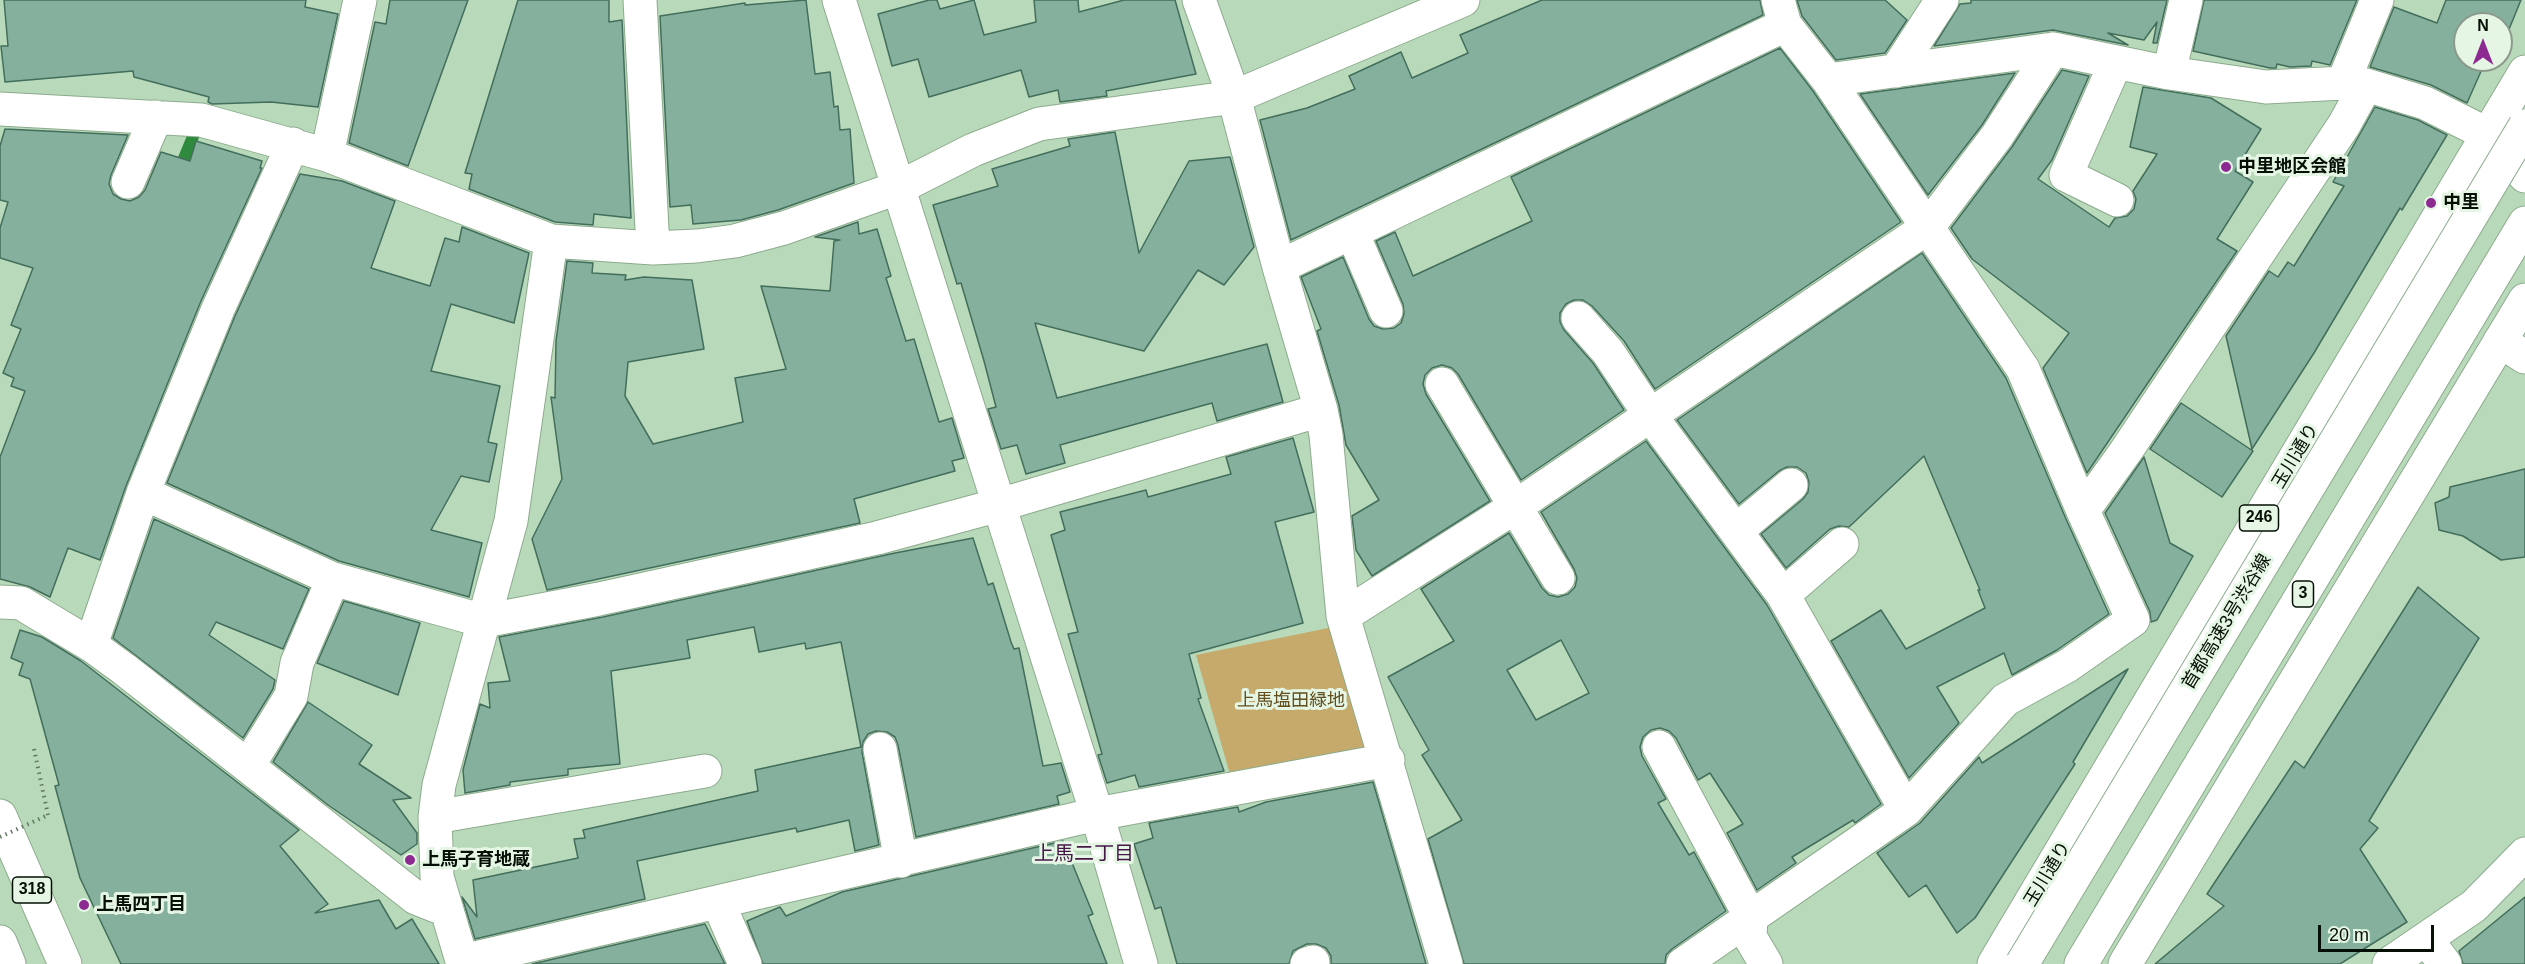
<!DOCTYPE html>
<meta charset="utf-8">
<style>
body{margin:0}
#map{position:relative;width:2525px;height:964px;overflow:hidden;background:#b9daba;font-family:Helvetica,sans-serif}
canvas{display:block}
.north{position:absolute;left:2453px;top:12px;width:60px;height:60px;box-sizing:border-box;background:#e5f6e5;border:2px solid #8b9a8b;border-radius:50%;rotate:0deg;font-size:16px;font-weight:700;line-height:24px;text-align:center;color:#050f05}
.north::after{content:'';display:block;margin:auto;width:21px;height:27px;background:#8d2a92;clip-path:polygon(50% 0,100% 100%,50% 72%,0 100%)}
.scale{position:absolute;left:2318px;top:925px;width:116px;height:27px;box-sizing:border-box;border:3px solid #050f05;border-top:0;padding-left:8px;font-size:18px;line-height:21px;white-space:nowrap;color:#050f05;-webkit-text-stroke:4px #e5f6e5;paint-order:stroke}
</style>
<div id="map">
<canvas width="2525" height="964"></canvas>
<div class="north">N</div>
<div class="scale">20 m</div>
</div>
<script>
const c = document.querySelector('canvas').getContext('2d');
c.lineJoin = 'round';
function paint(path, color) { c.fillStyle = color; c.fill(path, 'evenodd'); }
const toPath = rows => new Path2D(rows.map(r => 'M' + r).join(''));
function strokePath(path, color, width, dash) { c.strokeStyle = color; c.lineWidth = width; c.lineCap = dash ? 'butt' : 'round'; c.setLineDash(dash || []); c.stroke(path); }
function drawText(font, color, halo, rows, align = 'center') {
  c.font = font + ' Helvetica,"Noto Sans JP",sans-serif'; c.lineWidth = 6; c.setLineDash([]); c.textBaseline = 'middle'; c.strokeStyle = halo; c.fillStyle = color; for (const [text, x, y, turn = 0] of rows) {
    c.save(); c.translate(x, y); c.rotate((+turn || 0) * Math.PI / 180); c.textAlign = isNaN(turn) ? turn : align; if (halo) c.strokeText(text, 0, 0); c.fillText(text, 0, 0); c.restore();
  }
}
paint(toPath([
 [1338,626,1374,751,1231,778,1196,655]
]), '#c6aa6c');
strokePath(toPath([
 [178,173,199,122]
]), '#2f8a3d', 12);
const building = toPath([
 [4,0,306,0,305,7,338,14,318,107,271,102,212,104,208,102,209,97,134,77,133,71,5,82,1,46,8,46,4,0],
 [390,0,468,0,408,166,349,143,375,22,386,24,390,0],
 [518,0,609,0,609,22,622,20,631,218,594,214,593,225,555,222,469,189,472,174,465,173,518,0],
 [806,0,815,74,830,72,834,107,838,106,840,130,850,129,854,183,778,210,741,220,693,224,691,205,670,207,660,16,745,3,745,5,806,0],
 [929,0,937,0,940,9,974,0,984,35,1036,22,1034,0,1078,0,1079,12,1124,0,1175,0,1196,74,1106,91,1107,96,1060,102,1058,90,1029,97,1021,70,929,97,918,59,892,66,878,14,929,0],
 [1542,0,1760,0,1763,15,1291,240,1260,120,1307,108,1355,89,1349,76,1401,52,1412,78,1468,53,1460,35,1542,0],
 [1797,0,1885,0,1907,20,1885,53,1836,60,1802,16,1797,0],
 [1971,0,2167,0,2157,43,2153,43,2157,22,2144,40,2108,33,2128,45,2053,30,1934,46,1960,4,1971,3,1971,0],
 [2204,0,2357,0,2330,65,2312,61,2311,66,2290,67,2277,64,2276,68,2270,68,2193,51,2204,0],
 [2446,0,2521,0,2505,39,2501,37,2501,24,2465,24,2465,60,2486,60,2467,103,2431,85,2370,67,2394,7,2437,23,2446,0],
 [1780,48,1813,91,1901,222,1655,389,1624,341,1592,306,1583,300,1574,300,1566,304,1560,313,1560,322,1564,330,1593,363,1624,410,1521,480,1458,374,1452,368,1442,365,1432,368,1425,375,1423,384,1426,394,1490,501,1372,576,1356,550,1352,516,1379,500,1346,445,1339,405,1317,331,1321,329,1301,277,1343,257,1369,319,1374,326,1383,329,1394,328,1401,323,1404,314,1403,304,1376,241,1395,232,1413,276,1532,221,1511,177,1780,48],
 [2062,70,2089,76,2052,160,2038,179,2109,227,2115,218,2127,216,2134,209,2136,199,2133,191,2157,154,2130,147,2143,87,2211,98,2261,129,2235,171,2253,182,2217,239,2237,251,2087,473,2043,368,2069,333,1972,259,1951,228,2012,147,2062,70],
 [2015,73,1982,125,1928,195,1860,94,2015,73],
 [2375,107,2418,120,2447,135,2402,210,2400,208,2314,353,2252,449,2226,336,2269,271,2278,277,2288,262,2294,266,2344,186,2333,182,2375,107],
 [5,129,128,135,111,175,109,184,113,194,121,199,130,201,139,197,145,190,161,152,190,161,196,141,262,161,260,168,262,168,201,301,126,486,100,560,68,548,50,597,30,587,0,579,0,457,25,391,11,386,14,378,3,373,21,329,11,325,33,268,0,258,0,228,8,202,0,200,0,146,5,129],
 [1115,132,1139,253,1189,161,1230,157,1254,247,1224,285,1198,270,1144,351,1035,323,1057,398,1267,344,1283,402,1217,421,1212,403,1060,445,1065,463,1026,474,1017,445,1001,449,988,409,996,407,984,361,961,283,957,284,933,205,998,186,992,169,1070,146,1068,139,1115,132],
 [300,174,342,181,395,201,371,268,430,286,445,238,459,242,462,227,529,253,514,323,451,304,431,371,500,386,488,442,497,444,489,482,461,476,431,530,482,543,469,597,339,561,167,483,235,316,300,174],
 [858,222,859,234,877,229,891,276,886,278,906,341,914,339,939,422,952,418,964,458,952,461,955,471,854,499,860,523,547,590,532,539,562,479,551,397,555,398,556,341,567,261,593,263,592,273,626,275,625,280,644,277,692,280,704,349,628,362,625,396,653,444,743,422,735,378,786,369,761,286,830,291,834,241,840,240,815,237,858,222],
 [1922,253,2006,378,2066,519,2109,614,2057,650,2012,675,2004,653,1937,687,1959,723,1909,778,1831,641,1881,610,1906,649,1985,608,1978,590,1980,590,1924,456,1849,527,1839,526,1830,529,1786,568,1761,534,1803,499,1808,492,1809,482,1806,473,1797,467,1787,467,1779,471,1739,504,1677,420,1922,253],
 [2181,403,2253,451,2222,497,2150,449,2181,403],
 [1293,438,1314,512,1275,522,1303,623,1189,654,1201,698,1198,699,1224,771,1139,787,1135,775,1107,783,1098,755,1102,754,1068,634,1078,632,1051,535,1065,530,1060,512,1146,490,1148,497,1231,474,1226,457,1293,438],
 [1646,441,1767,605,1881,804,1855,823,1853,820,1792,857,1796,863,1757,890,1727,833,1743,824,1710,773,1698,780,1676,738,1669,731,1660,728,1651,730,1643,737,1640,747,1642,756,1666,799,1658,803,1689,855,1694,852,1726,911,1672,949,1666,955,1665,964,1464,964,1428,839,1462,820,1422,755,1429,750,1388,677,1454,641,1421,589,1509,533,1542,588,1549,595,1558,597,1568,594,1575,587,1577,578,1574,569,1541,512,1646,441],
 [1561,640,1589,693,1536,720,1507,670,1561,640],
 [2144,457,2170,543,2193,556,2157,620,2151,622,2150,612,2105,513,2144,457],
 [2525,469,2525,557,2501,560,2463,536,2439,530,2435,503,2449,497,2450,487,2525,469],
 [154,519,309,589,283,649,216,622,209,635,275,680,273,689,243,738,113,638,154,519],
 [973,538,988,585,993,583,1011,642,1014,649,1019,648,1043,766,1061,763,1070,792,1057,796,1059,804,916,837,898,745,895,737,887,732,876,731,868,734,863,742,862,752,879,845,855,851,849,820,797,832,796,828,637,861,645,899,475,939,462,897,477,917,473,880,578,858,574,839,585,838,583,830,758,791,755,770,861,747,841,642,806,649,805,643,759,652,754,627,687,640,690,658,611,671,620,764,568,769,568,775,510,782,510,785,465,793,463,770,480,704,490,708,488,683,510,681,499,637,603,617,895,553,973,538],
 [2418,587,2479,638,2369,821,2378,828,2360,849,2407,922,2340,964,2155,964,2224,906,2207,894,2295,761,2304,768,2418,587],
 [344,601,420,623,398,695,317,663,344,601],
 [20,630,42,637,81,661,299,830,280,846,328,904,315,913,379,900,396,929,412,919,439,964,121,964,80,878,55,786,59,785,30,679,19,675,23,663,11,658,20,630],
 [2128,669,2073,762,2075,764,1975,918,1957,933,1926,885,1909,897,1877,853,1920,823,1979,757,1982,763,2128,669],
 [308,702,372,745,359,764,411,798,393,800,417,833,417,844,401,855,328,805,273,762,308,702],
 [1373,782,1426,964,1331,964,1331,956,1326,948,1316,944,1307,944,1293,951,1289,964,1177,964,1161,907,1155,909,1134,844,1153,838,1149,823,1238,807,1239,812,1266,802,1373,782],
 [1063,841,1093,914,1088,916,1107,964,763,964,747,921,780,907,786,916,842,892,1063,841],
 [2525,897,2525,964,2463,964,2459,951,2525,897],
 [705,924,725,964,532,964,705,924]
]);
paint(building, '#84b09d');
strokePath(building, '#436e5c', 1.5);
const minor = toPath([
 [640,0,653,248],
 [839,0,1097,814,1141,964],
 [1199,0,1234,97,1279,267,1321,410,1326,435,1343,616,1446,964],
 [2116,62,2066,175,2117,200],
 [1896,71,1942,0],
 [2169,73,2186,0],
 [1828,80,2053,49,2169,73,2266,87,2343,83,2366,85,2425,103,2487,134,2525,176],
 [2343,83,2377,0],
 [0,109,201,120,327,155,551,241,653,248,697,246,735,241,784,228,900,187,973,150,1039,124,1234,97,1463,0],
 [327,155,360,0],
 [128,182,156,117],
 [1352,232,1386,311],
 [1279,267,1785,25],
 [1578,318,1608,352,1650,415,1783,595,1906,810],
 [2500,341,2525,357],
 [1442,384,1558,578],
 [143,493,333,579,484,621,599,599,877,538,999,505,1321,410],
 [2083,511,2126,451,2344,125,2366,85],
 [1736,531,1791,485],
 [1783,595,1842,544],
 [0,602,21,603,91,645,124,669,416,898,436,906,444,905],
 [1343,616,1515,507,1928,227,1997,136,2053,49],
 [91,645,143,493,218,309,293,144],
 [1659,747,1751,918,1750,937,1766,964],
 [880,749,901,861],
 [248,766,291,696,297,663,333,579],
 [435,817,705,771],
 [718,902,745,964],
 [2427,940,2445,964],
 [462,961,1097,814,1388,760],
 [463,964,437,877,435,817,439,785,511,521,551,241],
 [1307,964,1313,962],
 [1683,964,1906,810,2005,700,2067,666,2133,620,2083,511,2023,369,1828,80,1785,25,1778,0],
 [2389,964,2474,906,2525,854]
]);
const major = toPath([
 [0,816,65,964],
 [0,942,9,964]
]);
const highway = toPath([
 [1994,964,2525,72],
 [2081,964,2525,223],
 [2125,964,2525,300]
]);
strokePath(minor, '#8cab8d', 35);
strokePath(major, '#8cab8d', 35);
strokePath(highway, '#8cab8d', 35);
strokePath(toPath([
 [34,749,48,815]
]), '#637964', 4, [1.5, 4.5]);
strokePath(minor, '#fff', 33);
strokePath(major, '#fff', 33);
strokePath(highway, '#fff', 33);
const highwayBridge = toPath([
 [2022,964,2525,126]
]);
strokePath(highwayBridge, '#8cab8d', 35, []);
strokePath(toPath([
 [0,837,48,815]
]), '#637964', 4, [1.5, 4.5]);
strokePath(highwayBridge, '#fff', 33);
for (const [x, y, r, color] of [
 [2226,167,6,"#8d2a92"],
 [2431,203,6,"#8d2a92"],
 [410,860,6,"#8d2a92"],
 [84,905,6,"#8d2a92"]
]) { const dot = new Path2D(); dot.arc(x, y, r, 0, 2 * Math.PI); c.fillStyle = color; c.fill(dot); strokePath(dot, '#e5f6e5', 2); }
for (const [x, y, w] of [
 [2259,518,39],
 [2303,594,21],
 [32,890,39]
]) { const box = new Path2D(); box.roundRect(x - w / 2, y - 13, w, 26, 4.5); c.fillStyle = '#e5f6e5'; c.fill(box); strokePath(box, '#050f05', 1.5); }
drawText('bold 16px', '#050f05', null, [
 ["246",2259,518],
 ["3",2303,594],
 ["318",32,890]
]);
drawText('bold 18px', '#050f05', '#e5f6e5', [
 ["中里地区会館",2238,167],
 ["中里",2443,203],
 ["上馬子育地蔵",422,860],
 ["上馬四丁目",96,905]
], 'left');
drawText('18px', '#050f05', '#e5f6e5', [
 ["玉川通り",2296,456,-59],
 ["首都高速3号渋谷線",2227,622,-59],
 ["玉川通り",2048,874,-59]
]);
drawText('18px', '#624e1f', '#e5f6e5', [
 ["上馬塩田緑地",1291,701]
]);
drawText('20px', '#441546', '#e5f6e5', [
 ["上馬二丁目",1084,854]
]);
</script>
